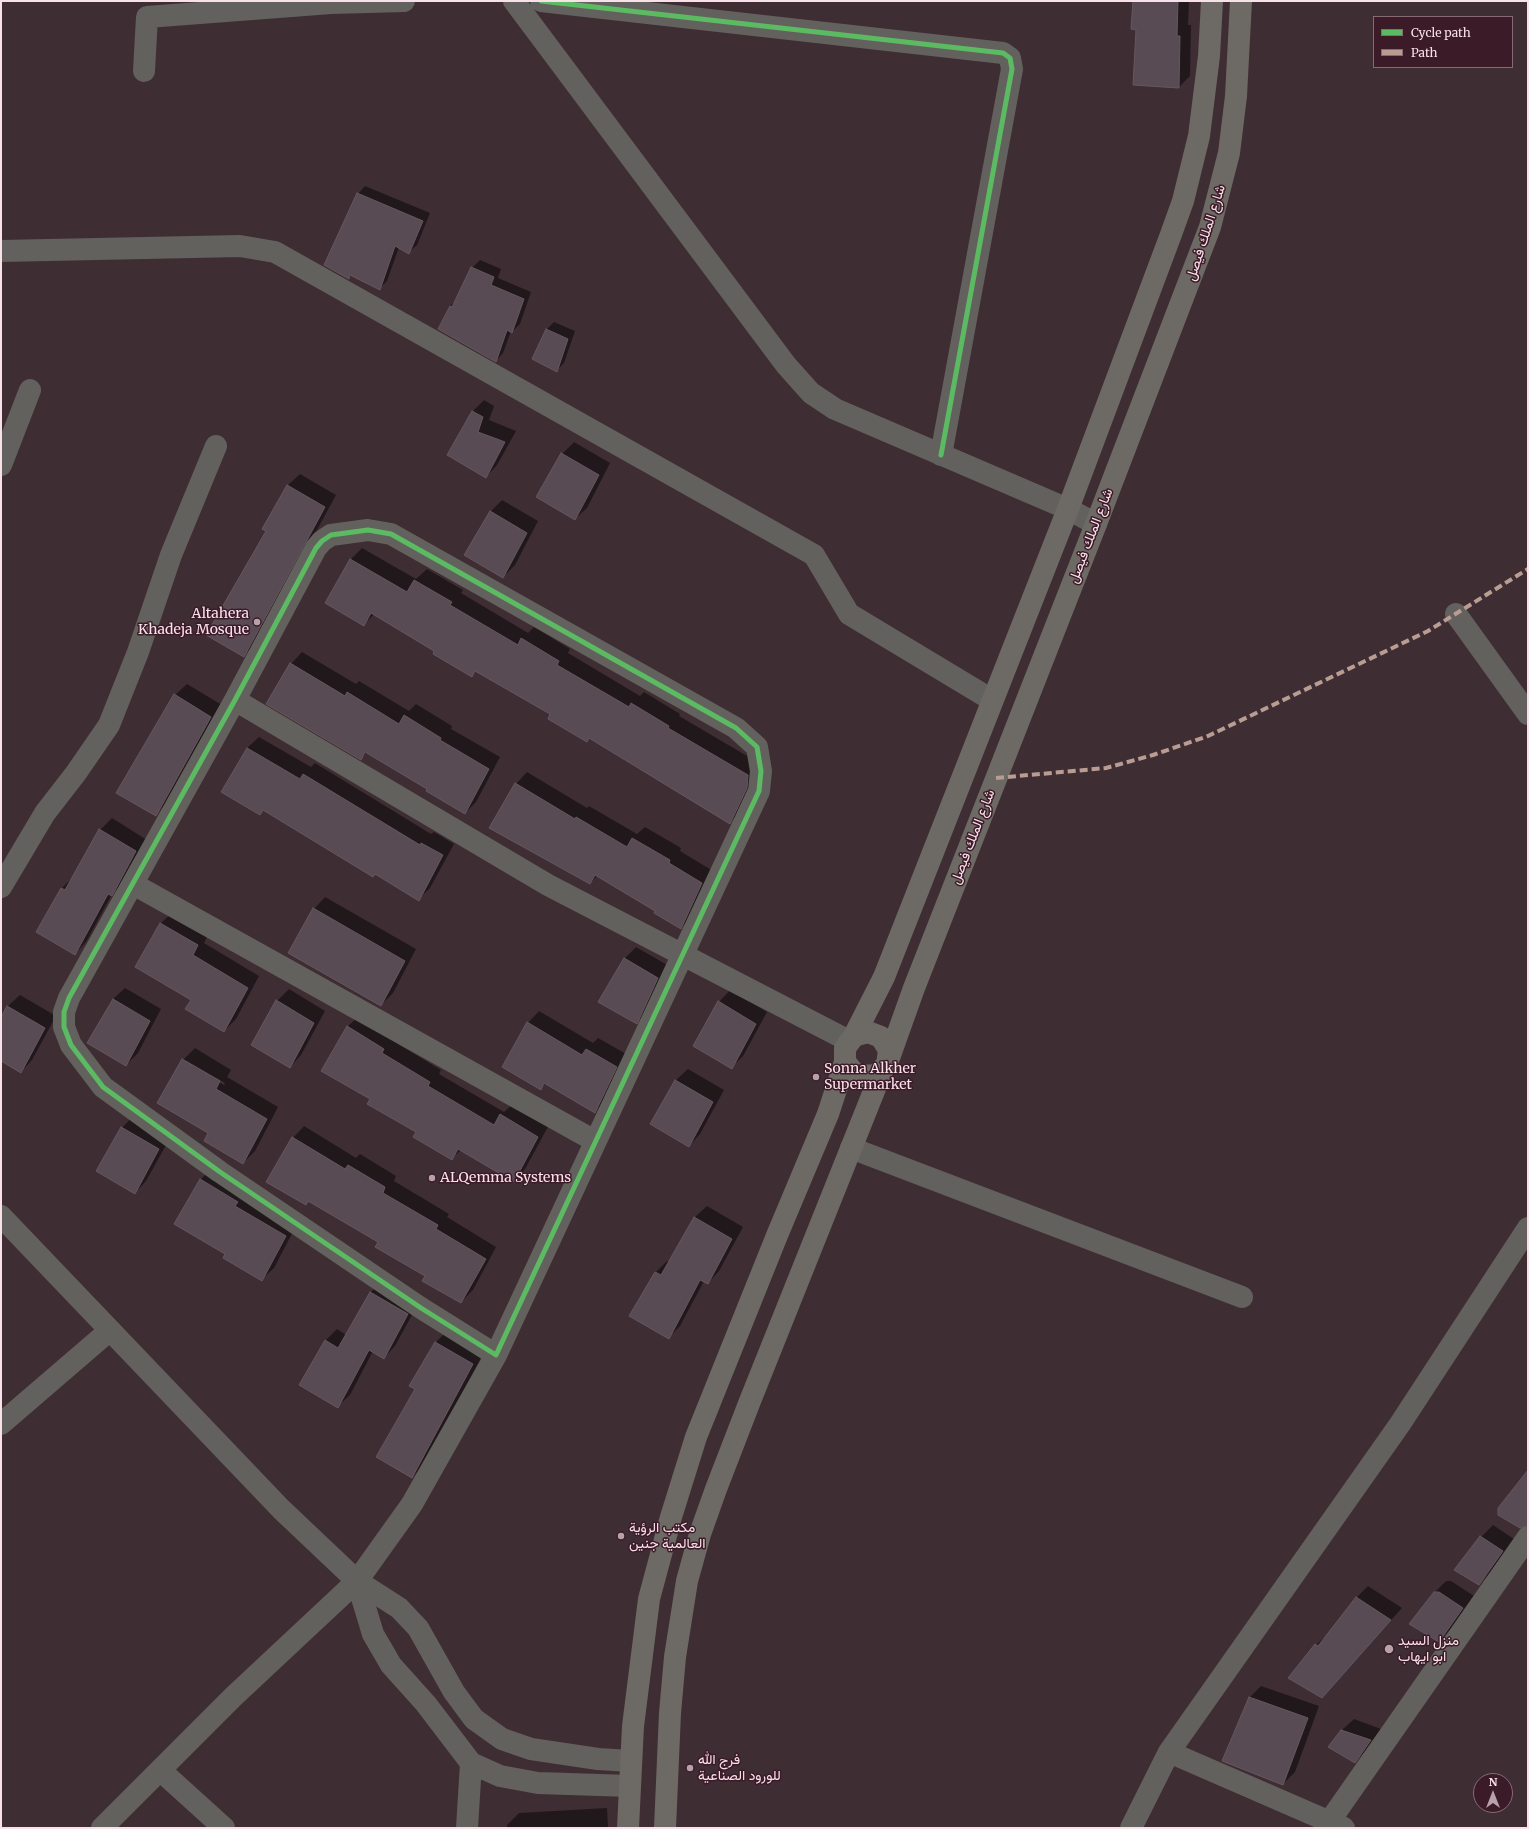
<!DOCTYPE html>
<meta charset="utf-8">
<style>
body{margin:0}
#map{position:relative;width:1529px;height:1829px;overflow:hidden;background:#3f2d34;font-family:Merriweather,serif}
canvas{display:block}
.frame{position:absolute;inset:0;border:2px solid #f9e1ea;pointer-events:none}
.legend{position:absolute;left:1373px;top:16px;width:140px;height:52px;box-sizing:border-box;background:#3c1b29;border:1px solid #886a76;margin:0;padding:5px 7px;list-style:none;font-size:12px;color:#f9e1ea}
.legend li{display:flex;align-items:center;gap:8px;height:20px}
.legend b{width:20px;border:1px solid #886a76}
.north{position:absolute;left:1473px;top:1773px;width:40px;height:40px;box-sizing:border-box;background:#3c1b29;border:1px solid #886a76;border-radius:50%;rotate:0deg;font-size:11px;font-weight:700;line-height:16px;text-align:center;color:#f9e1ea}
.north::after{content:'';display:block;margin:auto;width:14px;height:18px;background:#b8a2aa;clip-path:polygon(50% 0,100% 100%,50% 72%,0 100%)}
</style>
<div id="map">
<canvas width="1529" height="1829"></canvas>
<div class="frame"></div>
<ul class="legend">
<li><b style="height:5px;background:#5cba63"></b>Cycle path</li>
<li><b style="height:5px;background:#b99d93"></b>Path</li>
</ul>
<div class="north">N</div>
</div>
<script>
const c = document.querySelector('canvas').getContext('2d');
c.lineJoin = 'round';
function paint(path, color) { c.fillStyle = color; c.fill(path, 'evenodd'); }
const toPath = rows => new Path2D(rows.map(r => 'M' + r).join(''));
function strokePath(path, color, width, dash) { c.strokeStyle = color; c.lineWidth = width; c.lineCap = dash ? 'butt' : 'round'; c.setLineDash(dash || []); c.stroke(path); }
function drawText(font, color, halo, rows, align = 'center') {
  c.font = font + ' Merriweather,Vazirmatn,serif'; c.lineWidth = 3; c.setLineDash([]); c.textBaseline = 'middle'; c.strokeStyle = halo; c.fillStyle = color; for (const [text, x, y, turn = 0] of rows) {
    c.save(); c.translate(x, y); c.rotate((+turn || 0) * Math.PI / 180); c.textAlign = isNaN(turn) ? turn : align; if (halo) c.strokeText(text, 0, 0); c.fillText(text, 0, 0); c.restore();
  }
}
paint(toPath([
 [1134,1,1189,1,1188,25,1191,25,1190,76,1179,87],
 [365,186,430,213,417,245,409,252,399,247,387,281,379,289,352,275,349,278,358,194],
 [480,260,501,269,498,278,531,292,520,324,512,332,511,331,503,353,496,361,450,306,457,300,472,268],
 [554,322,575,331,564,363,556,371,546,330],
 [484,400,494,406,489,420,516,431,497,465,486,477,448,454,473,411],
 [574,442,610,463,587,508,575,519,537,497,562,454],
 [300,474,336,495,255,644,243,656,267,531,263,528,288,485],
 [502,500,538,521,515,565,503,577,490,512],
 [362,548,416,579,427,569,463,590,461,593,528,633,534,627,570,649,568,653,640,696,644,692,680,714,679,716,759,763,741,811,730,822,590,737,587,740,552,714,477,670,472,676,436,650,374,614,364,625,326,603,351,559],
 [302,652,356,684,359,681,409,711,416,704,452,726,451,729,500,757,476,802,465,813,429,788,367,752,361,758,291,664],
 [187,684,222,705,167,803,155,815,175,695],
 [259,737,311,767,315,763,431,834,434,832,454,844,430,888,419,899,264,809,260,813,223,791,247,748],
 [527,772,587,808,589,806,637,834,645,827,681,848,680,851,713,871,692,916,681,928,657,910,598,875,590,883,516,784],
 [112,818,147,840,123,883,112,894,86,942,75,954,37,932,62,888,73,877,100,830],
 [325,897,416,949,393,993,381,1005,314,909],
 [173,912,209,933,204,943,259,976,236,1019,224,1031,192,999,136,967,161,923],
 [636,947,669,966,648,1011,636,1023,600,1001,625,958],
 [125,988,161,1009,138,1053,126,1065,113,999],
 [289,989,325,1011,301,1055,290,1067,277,1001],
 [730,990,767,1012,743,1056,731,1068,719,1002],
 [20,995,56,1016,32,1060,21,1072,1,1060,1,1019,8,1006],
 [539,1011,593,1043,598,1038,628,1055,606,1100,595,1112,546,1083,541,1088,528,1023],
 [359,1016,395,1037,393,1041,441,1070,439,1074,504,1112,513,1104,549,1125,525,1169,514,1181,461,1150,452,1158,371,1099,347,1027],
 [195,1048,231,1070,227,1077,278,1107,255,1151,243,1163,210,1133,158,1103,183,1060],
 [185,1060,225,1083,224,1085,185,1062],
 [688,1069,724,1090,700,1134,689,1146,651,1124,676,1080],
 [133,1116,170,1138,146,1181,135,1193,122,1128],
 [304,1126,356,1158,360,1154,396,1176,394,1181,449,1214,447,1217,496,1247,473,1290,461,1302,379,1242,293,1138],
 [212,1168,297,1224,274,1268,262,1279,227,1253,200,1180],
 [707,1206,743,1227,719,1271,708,1283,704,1281,680,1326,668,1338,656,1272,667,1261,669,1262,695,1217],
 [382,1281,419,1302,395,1346,384,1358,373,1351,350,1395,338,1406,325,1341,337,1329,346,1335,371,1292],
 [447,1331,484,1352,424,1465,412,1477,416,1389,435,1343],
 [1493,1525,1514,1539,1491,1572,1479,1584,1455,1570,1481,1537],
 [1446,1581,1451,1581,1474,1596,1451,1629,1439,1641,1434,1593],
 [1368,1586,1402,1608,1322,1697,1316,1645,1328,1634,1356,1598],
 [1261,1686,1319,1706,1295,1772,1283,1784,1250,1697],
 [1354,1719,1381,1729,1366,1750,1355,1762,1342,1730],
 [607,1808,608,1828,507,1828,507,1825,519,1813]
]), '#0007');
const building = toPath([
 [1133,1,1178,1,1177,36,1180,36,1179,88,1133,85,1136,30,1131,29,1133,1],
 [357,193,423,221,409,254,395,246,380,290,350,275,349,279,324,265,357,193],
 [471,267,494,277,491,285,524,299,512,333,507,330,496,362,438,329,450,306,452,307,471,267],
 [546,329,568,339,557,372,532,359,546,329],
 [472,411,483,417,478,432,505,442,486,478,447,455,472,411],
 [561,453,599,475,575,520,536,497,561,453],
 [287,485,325,507,244,657,206,635,266,531,262,529,287,485],
 [490,511,527,533,503,578,464,555,490,511],
 [350,559,407,592,414,580,452,602,450,605,518,645,521,638,559,661,557,665,629,707,631,703,669,726,668,728,748,775,747,788,730,824,589,738,587,742,548,719,550,714,475,671,472,677,433,654,434,651,371,613,364,626,325,603,350,559],
 [290,663,345,696,347,692,399,724,404,715,441,738,440,740,489,769,465,814,426,791,427,789,365,752,361,760,266,704,290,663],
 [174,694,211,717,156,816,116,793,174,694],
 [247,748,300,779,303,774,420,845,421,843,443,855,419,901,375,874,373,877,263,810,260,815,221,792,247,748],
 [515,783,575,819,576,817,627,847,632,838,670,860,669,863,702,883,681,929,654,913,655,911,595,875,590,884,489,828,515,783],
 [99,829,136,851,112,896,108,894,75,955,36,932,61,888,65,890,99,829],
 [313,908,405,961,381,1006,288,953,313,908],
 [160,923,198,945,193,955,248,988,224,1032,185,1009,191,1000,135,967,160,923],
 [624,958,658,978,637,1024,598,1002,624,958],
 [113,999,150,1021,126,1066,87,1043,113,999],
 [276,1000,314,1023,290,1068,251,1045,276,1000],
 [718,1001,756,1024,732,1069,693,1046,718,1001],
 [7,1006,45,1028,21,1073,1,1061,1,1017,7,1006],
 [527,1022,582,1055,586,1049,617,1067,595,1113,544,1083,541,1090,502,1067,527,1022],
 [347,1026,384,1049,382,1053,430,1082,428,1086,494,1125,500,1114,538,1137,514,1182,458,1149,452,1160,413,1137,416,1132,367,1104,370,1099,321,1071,347,1026],
 [182,1059,220,1081,216,1089,267,1119,243,1164,204,1141,208,1133,157,1103,182,1059],
 [675,1080,713,1102,689,1147,650,1124,675,1080],
 [121,1127,159,1149,135,1194,96,1171,121,1127],
 [292,1137,345,1169,348,1165,385,1187,383,1193,438,1225,436,1229,486,1259,461,1303,422,1281,425,1276,375,1247,378,1242,308,1201,306,1205,266,1182,292,1137],
 [200,1179,238,1202,235,1206,286,1236,262,1281,223,1258,225,1254,174,1224,200,1179],
 [694,1217,732,1239,708,1284,700,1280,669,1339,629,1316,655,1272,661,1275,694,1217],
 [370,1292,408,1314,384,1359,369,1350,338,1408,299,1385,325,1340,338,1348,370,1292],
 [435,1342,473,1364,412,1478,376,1457,415,1389,409,1386,435,1342],
 [1528,1470,1528,1525,1520,1528,1498,1515,1498,1508,1528,1470],
 [1480,1536,1503,1551,1479,1585,1454,1570,1480,1536],
 [1434,1592,1439,1592,1463,1608,1439,1642,1409,1624,1434,1592],
 [1356,1597,1391,1620,1322,1698,1288,1678,1315,1644,1318,1646,1356,1597],
 [1249,1697,1308,1718,1283,1785,1222,1761,1249,1697],
 [1341,1730,1371,1740,1355,1763,1328,1747,1341,1730]
]);
paint(building, '#594b53');
strokePath(building, '#66575f', 1);
strokePath(toPath([
 [514,1,786,365,811,393,835,409,1068,509,1096,524],
 [541,1,1003,53,1010,58,1012,69,941,455],
 [144,71,147,17,331,3,404,1],
 [1,251,240,246,275,252,814,555,849,614,992,700],
 [1,465,30,390],
 [368,530,391,534,736,728,757,747,761,771,759,791,496,1355,421,1308,220,1172,103,1087,71,1045,64,1027,64,1012,69,998,235,700,316,548,322,541,331,535,368,530],
 [1456,614,1528,714],
 [235,700,548,885,849,1041],
 [133,884,595,1141],
 [1,887,45,813,76,773,109,725,138,652,171,555,216,446],
 [851,1148,1242,1297],
 [1,1216,281,1509,357,1581,399,1608,418,1628,454,1692,474,1719,502,1739,531,1749,598,1759,631,1761],
 [1,1424,109,1331],
 [357,1581,373,1634,391,1665,426,1704,471,1763,500,1776,538,1783,630,1786],
 [160,1770,224,1828],
 [1329,1822,1528,1537],
 [102,1828,233,1697,357,1581,412,1504,496,1355],
 [467,1828,471,1763],
 [1131,1828,1169,1752],
 [1344,1828,1169,1752,1400,1424,1528,1228]
]), '#63615d', 22);
strokePath(toPath([
 [854,1036,884,977,1068,509,1170,237,1183,201,1199,136,1209,56,1212,1],
 [889,1058,914,988,1096,524,1210,227,1229,153,1236,96,1241,1],
 [628,1828,633,1726,649,1599,671,1517,696,1437,778,1233,828,1114,845,1062,845,1048,854,1036,868,1032,881,1037,889,1050,887,1065,876,1075,861,1076,854,1073,845,1062],
 [665,1828,670,1713,675,1657,687,1581,700,1534,716,1489,750,1401,882,1071]
]), '#6d6964', 22);
strokePath(toPath([
 [996,778,1106,768,1153,755,1208,736,1428,631,1528,569]
]), '#b99d93', 4, [8, 4]);
strokePath(toPath([
 [541,1,1003,53,1010,58,1012,69,941,455],
 [368,530,391,534,736,728,757,747,761,771,759,791,496,1355,421,1308,220,1172,103,1087,71,1045,64,1027,64,1012,69,998,235,700,316,548,322,541,331,535,368,530]
]), '#5cba63', 5);
for (const [x, y, r, color] of [
 [257,622,4,"#b8a2aa"],
 [816,1077,4,"#b8a2aa"],
 [432,1178,4,"#b8a2aa"],
 [621,1536,4,"#b8a2aa"],
 [1389,1649,5,"#b8a2aa"],
 [690,1768,4,"#b8a2aa"]
]) { const dot = new Path2D(); dot.arc(x, y, r, 0, 2 * Math.PI); c.fillStyle = color; c.fill(dot); strokePath(dot, '#3c1b29', 1.5); }
drawText('14px', '#f9e1ea', '#3c1b29', [
 ["شارع الملك فيصل",1206,233,-72],
 ["شارع الملك فيصل",1091,536,-69],
 ["شارع الملك فيصل",973,837,-69]
]);
drawText('14px', '#f9e1ea', '#3c1b29', [
 ["Altahera",249,614,"right"],
 ["Khadeja Mosque",249,630,"right"],
 ["Sonna Alkher",824,1069],
 ["Supermarket",824,1085],
 ["ALQemma Systems",440,1178],
 ["مكتب الرؤية",629,1528],
 ["العالمية جنين",629,1544],
 ["منزل السيد",1398,1641],
 ["ابو ايهاب",1398,1657],
 ["فرج الله",698,1760],
 ["للورود الصناعية",698,1776]
], 'left');
</script>
